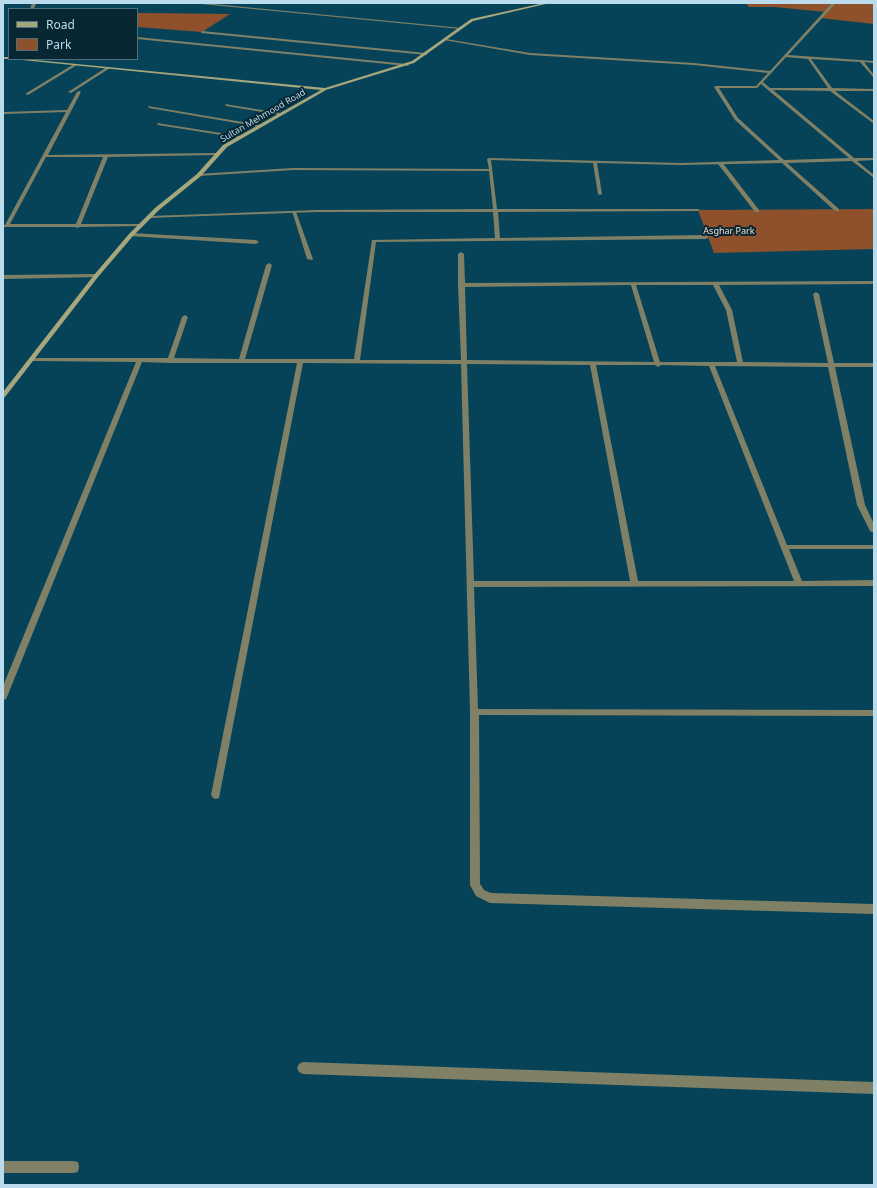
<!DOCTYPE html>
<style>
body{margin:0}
#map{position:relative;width:877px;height:1188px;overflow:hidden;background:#064358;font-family:"Noto Sans",sans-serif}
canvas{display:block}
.frame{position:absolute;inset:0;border:4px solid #b9dbeb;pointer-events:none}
.legend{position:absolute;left:8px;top:8px;width:130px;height:52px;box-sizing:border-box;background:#092733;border:1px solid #4f6f7d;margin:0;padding:5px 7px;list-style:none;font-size:12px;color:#b9dbeb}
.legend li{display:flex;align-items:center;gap:8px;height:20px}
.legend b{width:20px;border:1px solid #4f6f7d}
</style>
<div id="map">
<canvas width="877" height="1188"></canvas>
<div class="frame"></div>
<ul class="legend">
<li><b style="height:5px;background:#a5a67c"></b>Road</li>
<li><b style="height:11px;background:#8f502c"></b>Park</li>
</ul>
</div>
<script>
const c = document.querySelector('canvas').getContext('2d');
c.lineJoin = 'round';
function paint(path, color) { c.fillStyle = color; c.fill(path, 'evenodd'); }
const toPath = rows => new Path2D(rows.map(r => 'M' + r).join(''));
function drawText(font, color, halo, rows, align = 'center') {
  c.font = font + ' "Noto Sans",sans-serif'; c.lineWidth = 4; c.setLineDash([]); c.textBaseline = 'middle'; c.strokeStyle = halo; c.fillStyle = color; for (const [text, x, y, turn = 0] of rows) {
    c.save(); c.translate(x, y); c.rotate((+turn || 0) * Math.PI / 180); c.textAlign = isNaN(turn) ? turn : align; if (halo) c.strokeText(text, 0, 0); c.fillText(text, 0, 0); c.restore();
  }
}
paint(toPath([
 [746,3,874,3,874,24,820,18,826,12,774,7,749,7],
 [137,13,150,13,230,14,202,32,137,27],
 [874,209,874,249,714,253,698,210]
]), '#8f502c');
paint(toPath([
 [74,64,77,65,28,95,25,94,74,64],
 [107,67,110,68,71,93,68,92,107,67],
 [225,104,280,113,282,114,280,115,226,106,225,104],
 [148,106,260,125,262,126,260,127,149,108,148,106],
 [157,123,240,136,242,137,240,138,158,125,157,123],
 [718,162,722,162,759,210,759,212,755,212,718,164,718,162],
 [292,211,296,212,313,259,312,260,307,259,292,211],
 [3,1161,73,1161,78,1162,79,1167,78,1172,73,1173,3,1173,3,1161]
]), '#7f8066');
paint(toPath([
 [3,3,13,3,3,4,3,3],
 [32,3,36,3,34,9,30,9,32,3],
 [191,3,203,3,462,28,460,29,191,3],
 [832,3,836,3,788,55,874,61,874,63,864,62,874,75,874,78,860,62,811,59,832,88,874,89,874,91,835,91,874,121,874,124,830,91,773,90,854,158,874,158,874,160,857,161,874,175,874,178,852,161,787,163,839,209,839,211,835,211,782,163,681,165,597,163,602,194,600,195,598,194,593,163,491,160,497,209,698,209,700,210,698,211,498,212,500,238,706,235,709,237,706,239,376,242,360,360,461,360,458,285,458,254,461,252,464,254,465,283,874,281,874,283,872,284,719,285,732,310,743,362,828,363,813,294,816,292,819,294,834,363,874,363,874,367,835,367,865,505,874,524,874,533,870,531,857,505,828,367,715,366,787,545,874,545,874,549,789,549,802,581,874,580,874,586,474,587,478,709,874,710,874,716,479,715,480,884,484,890,491,893,874,904,874,914,490,903,476,896,470,885,470,712,461,364,303,363,219,798,216,799,213,798,211,795,297,363,170,363,142,362,7,697,6,699,3,700,3,686,136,362,32,361,29,359,30,358,168,358,182,317,185,315,188,317,174,358,239,359,266,265,269,263,272,265,245,359,354,359,372,240,495,238,493,212,317,212,148,218,148,216,150,216,317,210,493,209,489,171,293,170,199,176,197,175,197,174,293,168,489,169,487,159,489,158,681,163,779,160,735,120,714,87,716,86,756,86,768,73,694,65,530,55,444,40,446,39,530,53,694,63,770,71,832,3],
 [786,57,808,59,828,88,770,88,763,82,786,57],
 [761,84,768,90,849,158,784,160,738,118,719,88,757,88,761,84],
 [631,285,654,362,467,360,465,287,631,285],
 [636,285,713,285,726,310,737,362,660,362,636,285],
 [467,364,590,365,630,581,474,581,467,364],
 [596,365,655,365,658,367,661,365,709,366,794,581,638,581,596,365],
 [202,31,426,53,428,54,426,55,201,33,202,31],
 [137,37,407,64,409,65,407,66,137,39,137,37],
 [79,91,81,92,48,155,217,153,219,154,217,155,108,157,81,224,141,224,143,225,143,226,80,227,77,228,75,227,3,227,3,225,5,225,66,112,3,114,3,112,67,110,77,92,79,91],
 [46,157,103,157,76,224,10,224,46,157],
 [131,233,256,240,259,242,256,244,129,236,129,234,131,233],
 [96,274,98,275,98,277,3,279,3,275,96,274],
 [303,1062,874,1082,874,1094,303,1074,299,1072,297,1068,299,1064,303,1062]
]), '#7f8066');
paint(toPath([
 [544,3,550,3,473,21,414,63,326,90,227,147,201,176,159,210,133,236,98,277,5,397,3,398,3,392,94,275,129,234,155,208,197,174,223,145,321,90,12,59,25,59,325,88,412,61,471,19,544,3],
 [3,57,9,57,9,59,3,59,3,57]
]), '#a5a67c');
drawText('9px', '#b9dbeb', '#092733', [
 ["Sultan Mehmood Road",263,116,-30]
]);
drawText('9px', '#f3ded4', '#092733', [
 ["Asghar Park",729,231]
]);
</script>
